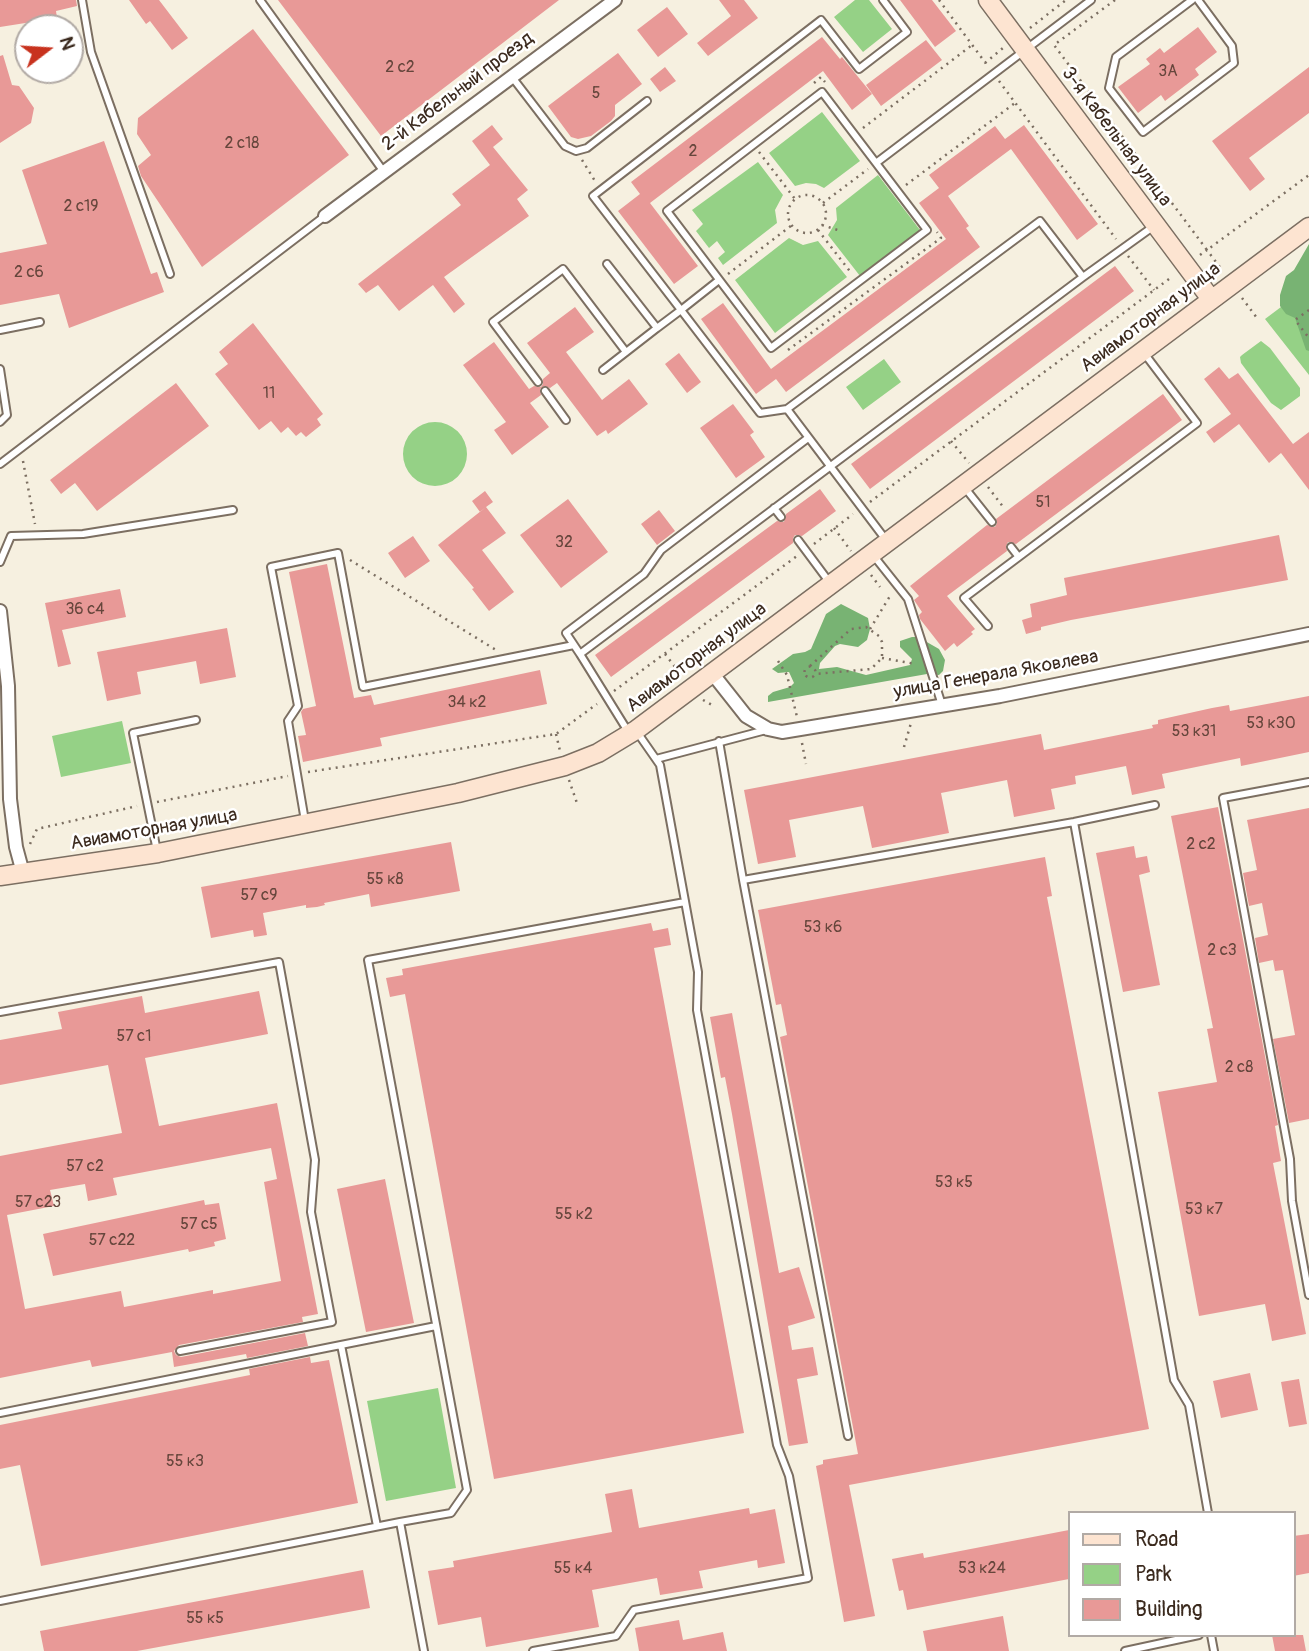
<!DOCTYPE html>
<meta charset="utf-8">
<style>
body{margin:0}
#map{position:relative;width:1309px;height:1651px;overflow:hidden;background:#f6f0e0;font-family:Pangolin,sans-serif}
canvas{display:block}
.legend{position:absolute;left:1068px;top:1511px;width:228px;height:126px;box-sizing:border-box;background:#fff;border:2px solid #b1aaa5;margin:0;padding:9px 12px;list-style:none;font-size:21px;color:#3b2a1e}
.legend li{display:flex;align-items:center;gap:14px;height:35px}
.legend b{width:35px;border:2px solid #b1aaa5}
.north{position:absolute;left:14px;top:14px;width:70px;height:70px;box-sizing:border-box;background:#fff;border:2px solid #b1aaa5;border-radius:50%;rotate:73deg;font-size:19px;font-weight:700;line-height:28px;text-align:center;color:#3b2a1e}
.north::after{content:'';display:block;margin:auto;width:24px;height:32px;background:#c8321e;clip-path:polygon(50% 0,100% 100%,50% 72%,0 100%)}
</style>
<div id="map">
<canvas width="1309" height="1651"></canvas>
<ul class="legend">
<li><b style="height:9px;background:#fde4d1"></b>Road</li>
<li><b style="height:19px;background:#95d186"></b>Park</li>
<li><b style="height:19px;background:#e89997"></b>Building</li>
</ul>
<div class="north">N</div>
</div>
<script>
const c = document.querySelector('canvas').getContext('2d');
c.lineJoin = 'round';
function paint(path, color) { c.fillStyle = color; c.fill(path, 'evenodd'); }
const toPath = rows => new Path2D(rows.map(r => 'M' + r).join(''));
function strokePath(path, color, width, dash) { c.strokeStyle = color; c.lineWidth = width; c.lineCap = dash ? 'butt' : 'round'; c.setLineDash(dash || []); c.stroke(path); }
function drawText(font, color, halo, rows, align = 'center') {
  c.font = font + ' Pangolin,sans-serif'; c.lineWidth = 5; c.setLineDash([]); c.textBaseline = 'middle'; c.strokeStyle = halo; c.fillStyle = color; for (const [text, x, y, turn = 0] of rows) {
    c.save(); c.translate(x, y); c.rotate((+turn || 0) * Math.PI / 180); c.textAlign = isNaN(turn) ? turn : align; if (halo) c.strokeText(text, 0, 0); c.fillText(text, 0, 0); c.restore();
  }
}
paint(toPath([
 [855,0,869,0,892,29,863,52,834,17],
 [822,112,860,161,824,188,816,184,806,183,795,186,769,153],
 [758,162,783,195,775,210,777,223,723,265,718,258,725,252,717,241,709,248,696,231,703,224,692,210],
 [878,175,920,230,860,276,828,235,837,220,836,208],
 [789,238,803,245,818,241,847,277,775,333,735,280],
 [1309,286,1309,375,1265,319],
 [1261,341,1270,348,1300,388,1300,396,1281,410,1271,403,1241,363,1240,357,1242,355],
 [884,359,901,382,863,410,846,387],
 '403 454a32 32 0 1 1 64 0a32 32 0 1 1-64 0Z',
 [122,721,131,763,61,777,52,736],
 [438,1388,456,1488,386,1501,367,1401]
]), '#95d186');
paint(toPath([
 [1309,244,1309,351,1306,350,1295,318,1286,314,1280,306,1280,295,1286,276,1294,270],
 [841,604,868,618,870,629,867,640,858,647,840,644,835,646,820,663,819,669,837,667,866,675,910,665,912,659,900,647,900,641,912,637,918,637,939,649,945,660,943,671,939,675,927,674,768,702,768,696,773,692,790,687,794,683,789,672,778,673,772,669,793,654,805,652,811,649,826,614]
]), '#78b373');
paint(toPath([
 [0,0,76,0,77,6,56,11,57,18,0,27],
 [129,0,159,0,188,38,172,50,150,21,146,24],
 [278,0,559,0,381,136],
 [719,0,744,0,758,18,708,56,697,43,731,16],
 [900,0,932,0,956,31,935,47],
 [667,7,688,34,658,57,637,30],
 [1198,27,1217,52,1195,69,1199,75,1165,101,1161,95,1138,113,1118,87,1150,64,1146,59,1160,48,1164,53],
 [253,29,349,155,202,267,141,176,138,166,151,155,137,134,138,118],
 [822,37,840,59,842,57,872,94,852,110,823,71,650,203,698,266,674,284,618,211,640,194,631,182],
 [926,40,942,60,881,106,866,85],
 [618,53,642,84,615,105,615,116,611,121,591,136,578,139,571,137,548,106],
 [3,55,12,85,19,86,34,108,31,123,0,143,0,56],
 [665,67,676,81,660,92,650,79],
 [1309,67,1309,113,1249,158,1265,179,1250,191,1212,141],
 [492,125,503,139,493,147,528,190,517,199,529,216,444,277,465,304,454,313,433,285,399,311,378,285,366,293,358,284,461,205,452,194,490,165,472,141],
 [1024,125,1098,224,1077,240,1011,149,948,196,969,226,966,228,980,247,786,392,776,379,756,394,701,319,723,303,771,369,946,239,919,203,939,188,929,175,995,126,1005,139],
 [104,141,151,274,157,272,164,292,69,328,59,294,0,305,0,253,47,244,22,170],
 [1115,266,1134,291,870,489,851,464],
 [575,307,594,332,566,352,602,400,629,379,648,404,608,434,606,430,597,436,557,383,550,388,544,386,540,389,541,395,530,403,549,427,512,455,494,430,506,422,463,365,494,342,529,389,534,386,541,387,543,384,543,379,550,373,527,343],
 [253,323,323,414,317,419,321,425,306,437,301,432,296,436,288,427,281,433,271,421,259,430,215,374,228,364,219,352],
 [679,353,701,382,687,393,665,364],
 [1219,367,1229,379,1238,373,1293,444,1309,432,1309,490,1281,453,1269,463,1239,424,1214,443,1206,432,1231,414,1204,379],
 [176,383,209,426,97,511,75,483,61,494,50,480],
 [1163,394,1182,420,1016,544,1008,542,1006,546,1007,551,947,596,975,629,971,632,973,634,957,647,954,643,945,651,920,619,919,615,922,612,914,600,919,596,910,586,987,525,995,527,997,523,996,519],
 [733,404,754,432,750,435,765,457,736,478,700,428],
 [820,489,836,511,802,536,795,535,793,538,793,543,611,677,595,655,777,521,784,522,786,514],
 [485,491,493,502,486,507,506,533,482,550,514,592,489,611,472,589,474,588,438,545,486,507,480,512,472,501],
 [568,499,608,552,561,588,520,535],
 [659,510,675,531,657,545,641,524],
 [1279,535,1288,580,1071,620,1041,627,1041,630,1026,634,1022,620,1032,617,1030,604,1067,595,1064,578],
 [413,536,430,561,405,578,388,553],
 [327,564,354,698,371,695,374,705,540,670,547,704,380,738,382,746,303,762,298,736,306,735,301,712,303,709,316,706,289,572],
 [120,589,126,617,62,630,71,664,58,667,45,603],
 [227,628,236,677,200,684,196,661,137,672,141,694,107,701,97,652],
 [1309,696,1309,752,1241,766,1240,758,1162,774,1165,788,1132,795,1126,766,1075,776,1076,784,1051,789,1055,809,1014,817,1007,780,941,793,949,833,872,848,863,806,789,820,796,857,758,864,744,790,1041,734,1044,750,1153,728,1152,725,1158,724,1158,720,1212,708,1229,705,1230,711],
 [1218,807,1278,1125,1275,1126,1281,1161,1273,1163,1306,1334,1272,1341,1265,1304,1199,1316,1158,1092,1217,1082,1207,1029,1213,1028,1171,816],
 [1309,808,1309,1119,1289,1123,1273,1039,1295,1035,1283,970,1275,971,1273,960,1259,963,1255,938,1268,935,1262,903,1249,906,1243,873,1257,870,1247,820],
 [451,842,460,891,371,907,369,894,324,903,325,905,317,907,306,908,306,905,263,913,267,935,254,937,253,930,211,938,201,887],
 [1134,846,1136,858,1147,856,1150,872,1139,875,1160,985,1123,992,1096,853],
 [1045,857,1052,896,1047,897,1149,1429,849,1485,875,1616,844,1622,816,1466,823,1464,823,1460,858,1454,780,1037,787,1035,781,1004,776,1005,758,910],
 [651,923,653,931,668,928,671,945,654,948,744,1433,494,1479,405,994,390,997,386,978,403,975,402,969],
 [259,991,268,1034,145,1058,159,1126,277,1103,318,1314,302,1317,303,1322,179,1345,174,1351,176,1355,181,1357,305,1333,308,1346,247,1358,246,1354,174,1367,172,1352,92,1367,90,1360,0,1378,0,1156,122,1133,108,1065,0,1085,0,1040,62,1029,58,1012,142,996,145,1013],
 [271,1148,277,1179,264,1182,281,1281,213,1294,213,1290,124,1307,121,1291,25,1309,7,1215,54,1206,50,1190,85,1184,88,1201,117,1195,113,1178],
 [732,1013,779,1273,799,1267,815,1318,788,1326,792,1350,813,1347,818,1375,797,1379,808,1443,789,1446,732,1114,725,1077,721,1078,710,1017],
 [385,1179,414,1323,366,1332,337,1189],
 [204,1200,205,1205,219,1203,226,1239,214,1242,215,1246,189,1252,188,1249,53,1276,43,1234],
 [310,1357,311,1363,329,1360,358,1503,41,1566,20,1465,0,1469,0,1425,250,1375,249,1369],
 [1250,1373,1258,1410,1221,1418,1213,1381],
 [1299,1379,1307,1424,1289,1427,1281,1382],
 [632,1489,639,1528,749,1508,750,1514,775,1509,785,1563,758,1568,757,1560,699,1571,703,1588,660,1595,657,1578,592,1590,599,1627,486,1647,481,1617,438,1625,428,1571,454,1567,453,1561,612,1532,605,1494],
 [1069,1530,1069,1579,907,1610,903,1590,899,1591,892,1559,923,1553,924,1558],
 [1309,1534,1309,1573,1293,1576,1293,1536],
 [363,1570,370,1608,137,1651,44,1651,40,1631],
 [1003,1616,1009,1651,927,1651,923,1631],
 [679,1620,683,1640,723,1632,727,1651,639,1651,635,1628],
 [1272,1635,1303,1635,1306,1651,1275,1651]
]), '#e89997');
const lane = toPath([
 [82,0,91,52,170,274],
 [260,0,384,172],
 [1192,0,1116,57,1109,88,1143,132,1234,63,1232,46,1198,0],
 [512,77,565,146,576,151,587,148,647,101],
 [876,163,822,92,667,211,771,348,927,230,876,163,1091,0],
 [607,264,657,328,681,310,593,196,821,20,859,69,907,32,883,0],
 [719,280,681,310,760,413,787,409,886,540],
 [0,330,40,322],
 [0,369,7,415,0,422],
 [603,370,657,328],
 [538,382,493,322,563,269,626,352],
 [545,391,566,420],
 [787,409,1040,221,1083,277],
 [0,464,325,216],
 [965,488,992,522],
 [774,508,781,517],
 [798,540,830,583],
 [1011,547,1018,556],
 [873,555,908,599,942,705],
 [0,562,11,536,83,534,233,510],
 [988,626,964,598,1197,423,1144,353],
 [574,645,566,633,644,574,661,550,808,438],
 [580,654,629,733],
 [719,741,743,880,1074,822,1155,805],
 [656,759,766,730],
 [1309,782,1223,798,1290,1159,1292,1201,1309,1295],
 [305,821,288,721,298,706,271,567,338,553,363,687,574,645,580,654,1083,277,1154,226],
 [1074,822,1174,1380,1189,1405,1208,1513],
 [157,851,133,733,196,720],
 [743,880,848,1436],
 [0,1012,279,962,315,1160,311,1212,332,1322,180,1351],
 [341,1345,377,1526],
 [0,1413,436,1326],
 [0,1601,400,1522],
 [1211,1635,1214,1651],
 [424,1651,400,1522,451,1513,467,1490,368,960,685,902],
 [533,1651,616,1636,634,1610,808,1578,789,1476,777,1445,697,1010,698,972,660,765,637,732],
 [1125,1651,1199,1635]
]);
const street = toPath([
 [325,216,615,0],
 [0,611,8,686,10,799,16,847,23,873],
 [712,673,746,716,768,729,782,732,1000,696,1309,634]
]);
const secondary = toPath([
 [988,0,1211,299],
 [0,876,158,853,458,793,565,766,598,753,636,730,1309,227]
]);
strokePath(lane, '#7c6f62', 10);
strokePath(street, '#7c6f62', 16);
strokePath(secondary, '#7c6f62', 21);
strokePath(toPath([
 [939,0,987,65],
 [1115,0,1054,45,1207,250,1309,175],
 [1030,28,1066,0],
 [985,63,1003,48],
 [999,81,1116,239],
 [814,83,821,77,825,82],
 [863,128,972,45],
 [759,152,795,199],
 [582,160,595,181],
 [906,185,1015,103],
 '788 214a19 19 0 1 1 38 0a19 19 0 1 1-38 0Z',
 [823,203,868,169],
 [822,225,841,231],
 [818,230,852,274],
 [1200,255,1207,250,1222,270],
 [1128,256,1154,290],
 [728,274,792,225],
 [1242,298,1257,318],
 [1309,310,1295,320,1309,338],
 [788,350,941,238,937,232],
 [951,441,969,463],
 [23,461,35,524],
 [988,487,1004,508],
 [870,502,1173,276],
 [834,528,851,551],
 [814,544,853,514],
 [350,560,496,650],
 [871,575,880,587],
 [870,629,890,596],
 [665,654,682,676],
 [882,658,916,664],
 [778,661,787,675,797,717],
 [810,666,851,629,866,627,879,636,882,642,882,658,871,669,815,674],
 '804.5 672a5.5 5.5 0 1 1 11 0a5.5 5.5 0 1 1-11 0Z',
 [614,691,797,556],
 [703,700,714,706],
 [556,734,560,751],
 [802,743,806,764],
 [904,747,911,723],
 [308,772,556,734,597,704],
 [569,780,578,806],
 [157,802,288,776],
 [30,844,37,829,137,806]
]), '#7c6f62', 2.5, [2, 5]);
strokePath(lane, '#fff', 6);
strokePath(street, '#fff', 12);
strokePath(secondary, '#fde4d1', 18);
drawText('16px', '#66463c', null, [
 ["2 с2",400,68],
 ["3А",1168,72],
 ["5",596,94],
 ["2 с18",242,144],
 ["2",693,152],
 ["2 с19",81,207],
 ["2 с6",29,273],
 ["11",269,394],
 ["51",1043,503],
 ["32",564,543],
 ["36 с4",85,610],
 ["34 к2",467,703],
 ["53 к30",1271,724],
 ["53 к31",1194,732],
 ["2 с2",1201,845],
 ["55 к8",385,880],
 ["57 с9",259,896],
 ["53 к6",823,928],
 ["2 с3",1222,951],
 ["57 с1",134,1037],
 ["2 с8",1239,1068],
 ["57 с2",85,1167],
 ["53 к5",954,1183],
 ["57 с23",38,1203],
 ["53 к7",1204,1210],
 ["55 к2",574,1215],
 ["57 с5",199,1225],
 ["57 с22",112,1241],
 ["55 к3",185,1462],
 ["55 к4",573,1569],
 ["53 к24",982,1569],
 ["55 к5",205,1619]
]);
drawText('19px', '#3b2a1e', '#fff', [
 ["2-й Кабельный проезд",458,92,-37],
 ["3-я Кабельная улица",1116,137,53],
 ["Авиамоторная улица",1151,318,-37],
 ["Авиамоторная улица",697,658,-37],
 ["улица Генерала Яковлева",996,675,-10],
 ["Авиамоторная улица",154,830,-10]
]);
</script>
